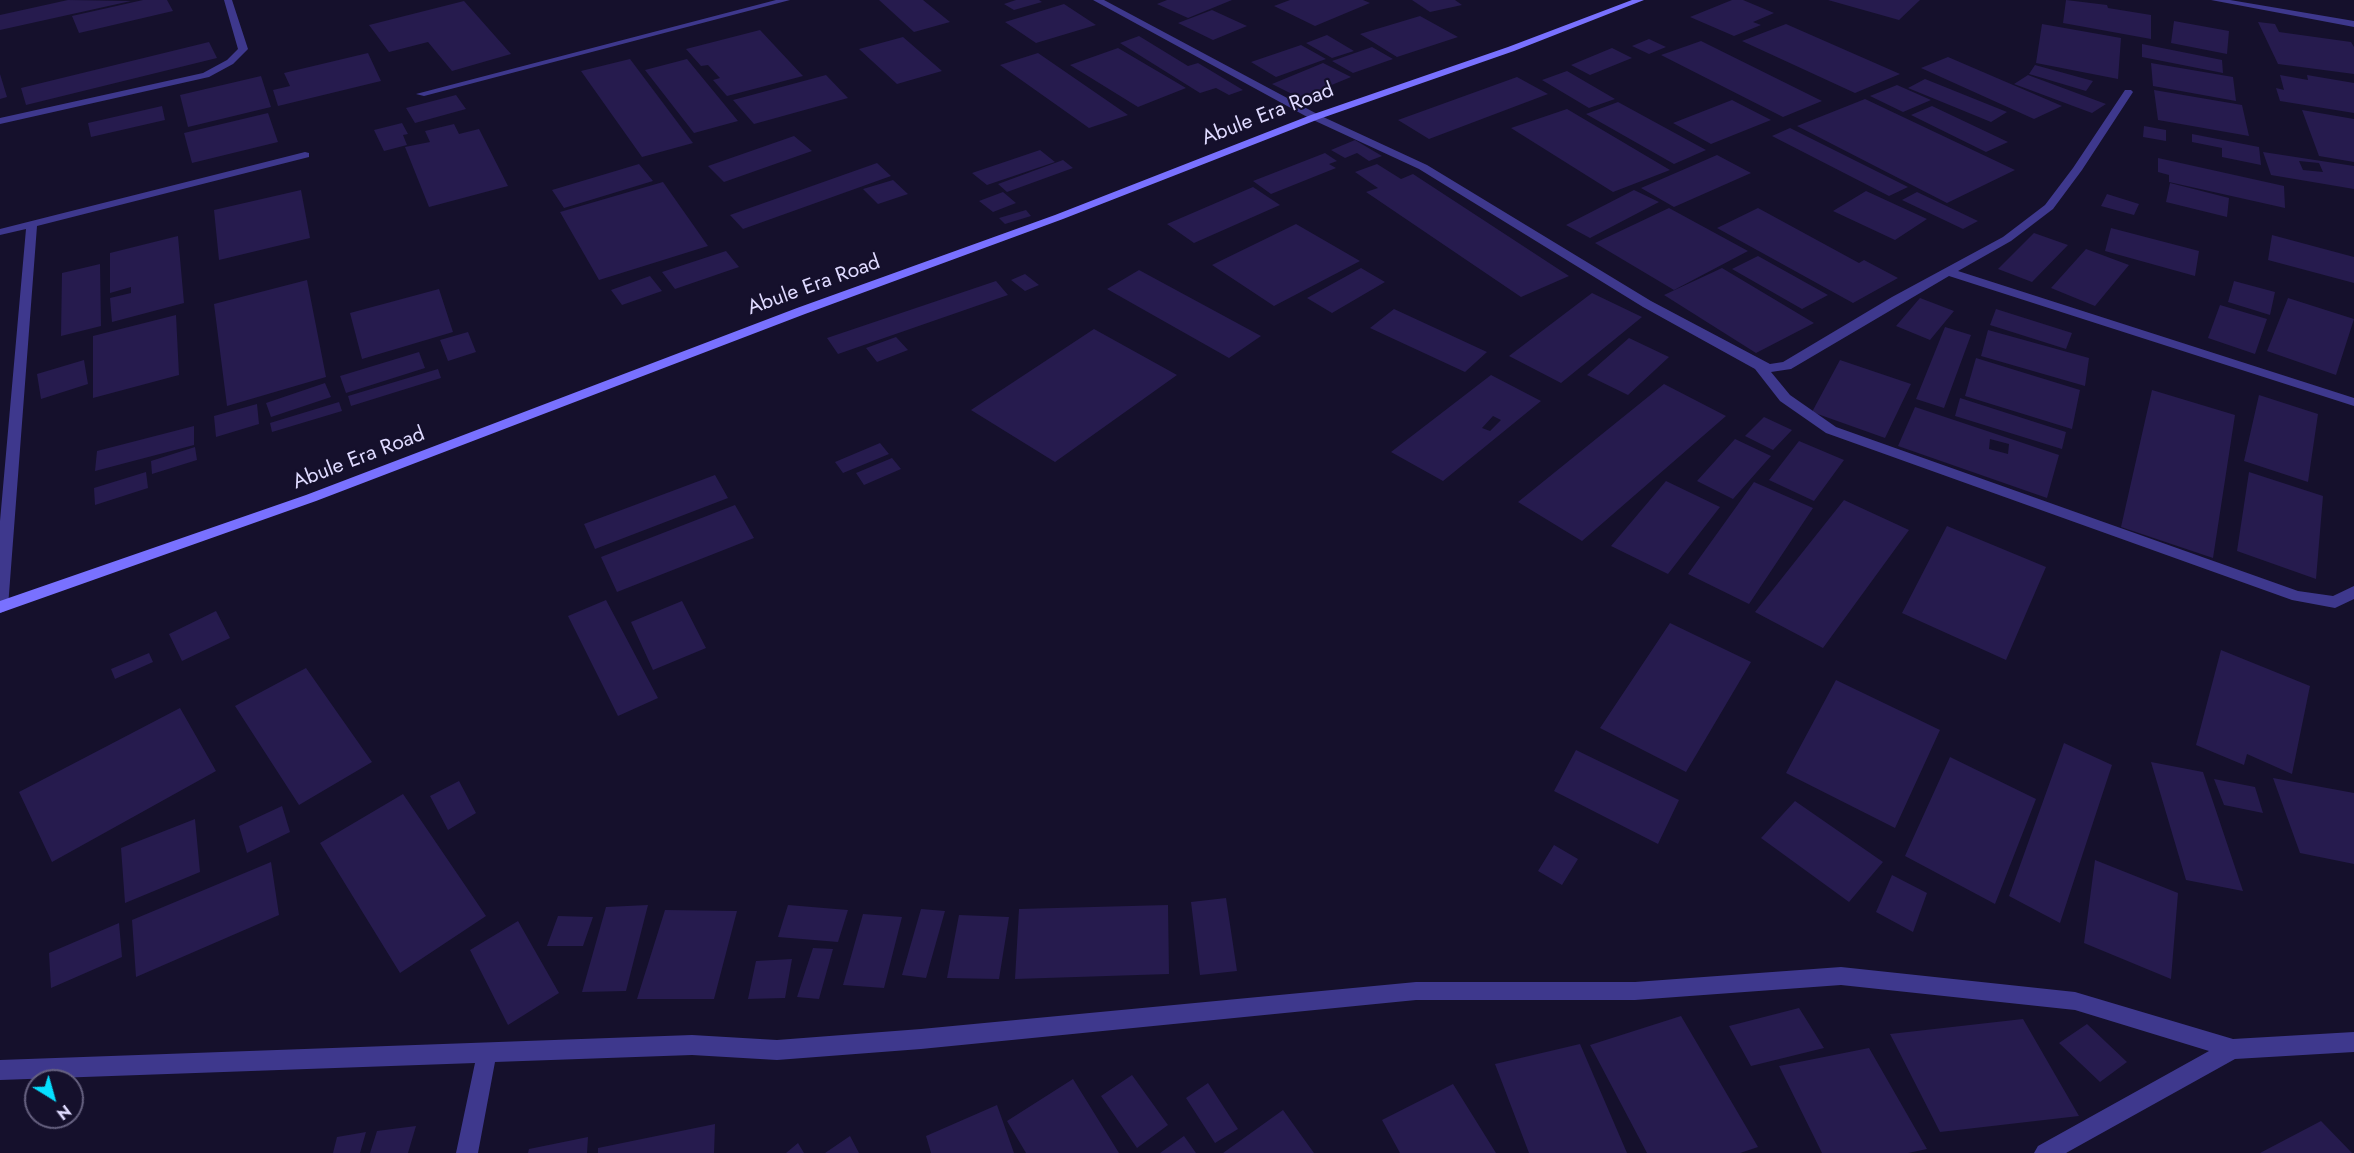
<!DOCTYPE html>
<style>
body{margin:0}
#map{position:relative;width:2354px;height:1153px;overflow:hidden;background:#15102c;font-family:Jost,sans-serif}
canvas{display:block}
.north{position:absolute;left:24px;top:1069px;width:60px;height:60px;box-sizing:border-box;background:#15102c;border:2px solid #666180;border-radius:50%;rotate:143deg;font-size:16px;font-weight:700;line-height:24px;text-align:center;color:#dfdaff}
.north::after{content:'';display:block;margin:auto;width:21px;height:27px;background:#06dfff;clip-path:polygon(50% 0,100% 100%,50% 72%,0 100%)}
</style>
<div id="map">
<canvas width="2354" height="1153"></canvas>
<div class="north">N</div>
</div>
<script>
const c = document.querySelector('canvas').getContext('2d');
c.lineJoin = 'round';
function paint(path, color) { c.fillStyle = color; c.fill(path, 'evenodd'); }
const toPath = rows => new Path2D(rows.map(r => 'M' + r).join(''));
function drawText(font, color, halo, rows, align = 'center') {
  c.font = font + ' Jost,sans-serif'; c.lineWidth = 4.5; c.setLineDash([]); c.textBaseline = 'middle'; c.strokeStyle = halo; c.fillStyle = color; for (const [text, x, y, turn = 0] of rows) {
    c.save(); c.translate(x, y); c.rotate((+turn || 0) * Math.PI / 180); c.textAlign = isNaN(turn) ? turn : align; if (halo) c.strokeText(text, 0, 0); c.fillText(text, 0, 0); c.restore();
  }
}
paint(toPath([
 [68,0,131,1,0,30,0,15],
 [143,0,167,0,173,11,79,33,72,16],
 [879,0,923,0,950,22,914,32],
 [1016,0,1039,0,1042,2,1014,10,1004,4],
 [1167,0,1232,0,1188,18,1157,4],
 [1290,0,1363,0,1370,3,1315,26,1274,6],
 [1412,0,1455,0,1462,5,1430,12],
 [1732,0,1743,0,1774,13,1753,22,1761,25,1734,36,1690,17],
 [1828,0,1920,0,1899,20],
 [2066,0,2107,5,2108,8,2151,15,2151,39,2063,23],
 [464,1,511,54,452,71,428,42,389,52,369,25],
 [1064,4,1096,25,1036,43,1005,22],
 [1212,10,1247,26,1213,40,1178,23],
 [1420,16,1458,37,1397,57,1360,34],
 [2174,21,2229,31,2227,54,2171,43],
 [2258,22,2275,24,2279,32,2351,42,2354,47,2354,74,2278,64],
 [1786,24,1900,74,1855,93,1742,41],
 [2042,24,2121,38,2118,79,2036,63],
 [760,30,803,76,727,96,713,80,720,78,708,65,701,66,686,49],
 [1327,35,1354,51,1332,58,1306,43],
 [1139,36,1188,66,1198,63,1243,90,1229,95,1216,88,1200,93,1120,43],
 [903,37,942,71,897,84,859,49],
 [1649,39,1666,47,1649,54,1632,46],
 [1701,41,1822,101,1783,117,1661,55],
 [209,42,217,58,26,105,21,88],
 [2142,44,2222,60,2223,73,2142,57],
 [1301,45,1326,59,1276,77,1251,62],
 [1372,47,1393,59,1353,73,1332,61],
 [1118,48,1186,88,1138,107,1070,65],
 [1612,48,1632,58,1590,75,1571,65],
 [368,53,381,81,278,106,273,90,290,86,284,73],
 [1038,53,1128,115,1089,128,1000,65],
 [1948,57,2062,106,2034,119,1921,68],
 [630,59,693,143,642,157,581,71],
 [687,59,738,121,694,133,645,70],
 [1323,63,1351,77,1300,98,1272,84],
 [2151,63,2233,77,2236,101,2153,86],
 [2035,65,2093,81,2086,91,2029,74],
 [1567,71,1615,99,1589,108,1542,80],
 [0,74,7,97,0,99],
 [826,75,848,98,754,124,733,100],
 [2028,75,2106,104,2092,113,2014,84],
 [2280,75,2308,80,2307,75,2354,83,2354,113,2280,101,2276,88,2284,90],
 [261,76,271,107,188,127,180,95],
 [1517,77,1548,94,1429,139,1398,120],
 [1925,79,2007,112,1991,122,1908,88],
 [1897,85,1931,100,1903,112,1870,96],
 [2154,90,2242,105,2249,136,2158,120],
 [456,95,466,109,415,123,406,108],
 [1865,99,2015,170,1947,203,1797,126],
 [1732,100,1771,120,1711,144,1673,123],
 [1618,102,1706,150,1674,164,1586,114],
 [162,106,165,120,91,137,88,123],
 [1932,106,2008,142,1986,152,1911,115],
 [1567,109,1670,170,1613,192,1511,128],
 [2302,110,2354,119,2354,162,2319,156],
 [268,113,278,142,192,163,184,133],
 [402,123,408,134,403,135,407,145,384,151,374,130],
 [454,124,459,134,479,129,508,186,429,207,405,147,430,142,425,131],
 [2144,126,2166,130,2166,141,2143,137],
 [1790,128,1908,187,1889,196,1772,136],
 [2192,134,2259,147,2261,165,2222,157,2222,148,2192,142],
 [794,136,812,151,724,182,708,166],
 [1355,140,1382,156,1369,161,1357,153,1345,158,1331,150],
 [1040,150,1055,162,987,185,972,173],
 [2263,152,2354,166,2354,189,2271,175],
 [2299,161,2319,163,2323,172,2303,170],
 [1325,153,1337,161,1329,164,1336,168,1271,194,1253,181],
 [1717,155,1751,173,1674,207,1641,188],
 [2158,158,2284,186,2285,208,2169,182,2169,175,2158,172],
 [1063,160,1073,168,1007,192,998,184],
 [877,163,891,176,743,229,730,215],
 [639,164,653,181,564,208,552,190],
 [1377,164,1401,179,1413,174,1569,276,1521,297,1366,192,1378,188,1355,172],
 [893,180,908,194,878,204,863,189],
 [663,182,708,246,599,280,560,212],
 [2170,183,2229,198,2227,217,2166,202],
 [1253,187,1280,205,1194,243,1167,224],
 [301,190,310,238,219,260,214,210],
 [1634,190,1659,202,1590,238,1566,225],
 [1866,191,1927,219,1895,240,1833,211],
 [1003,192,1016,203,993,212,979,201],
 [1917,192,1978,221,1963,229,1902,200],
 [2107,194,2139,204,2134,215,2101,206],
 [1669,208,1748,251,1674,290,1595,243],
 [1758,208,1859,263,1864,260,1898,278,1853,303,1717,228],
 [1026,210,1031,216,1005,224,999,218],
 [1296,224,1360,261,1274,306,1212,265],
 [2111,228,2199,251,2195,276,2105,251],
 [2034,233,2068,245,2032,282,1998,269],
 [2272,235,2354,257,2354,283,2268,260],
 [178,236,184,303,112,322,110,298,131,293,131,287,110,293,110,253],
 [2086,249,2129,265,2095,306,2051,288],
 [726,251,739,267,675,289,662,272],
 [1758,256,1828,295,1802,309,1732,269],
 [100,264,101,326,61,336,62,273],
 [1361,268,1385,282,1332,313,1307,298],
 [1722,268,1814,323,1756,353,1664,295],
 [1139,270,1261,336,1229,358,1107,289],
 [1025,274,1039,285,1025,291,1011,280],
 [650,276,662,291,622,305,611,290],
 [307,280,326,377,227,406,214,304],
 [996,281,1008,295,838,354,827,338],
 [2234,281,2275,292,2270,315,2228,302],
 [439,289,453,332,362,359,350,313],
 [1592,293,1642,317,1561,383,1509,356],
 [1920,298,1954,311,1930,340,1896,326],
 [2288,298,2354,319,2336,375,2267,351],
 [2220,305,2267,319,2255,354,2208,338],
 [1394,309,1487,352,1465,372,1370,328],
 [1996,309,2072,333,2066,349,1990,325],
 [176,315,179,375,93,398,93,336],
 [1945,327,1971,335,1944,408,1916,399],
 [1094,329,1177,375,1055,462,971,410],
 [1988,330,2089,358,2085,386,1981,356],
 [468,332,476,352,448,361,440,340],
 [896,337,908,350,877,362,866,348],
 [1629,338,1669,357,1628,395,1587,375],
 [419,352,425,368,346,393,340,376],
 [1976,358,2080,390,2072,429,1965,396],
 [84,360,88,384,41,399,37,374],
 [1840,360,1911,384,1885,438,1812,412],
 [438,369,441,378,351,406,348,396],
 [1491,375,1541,401,1443,481,1391,452],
 [1493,416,1501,420,1490,431,1482,428],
 [325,383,331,397,271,417,266,403],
 [1664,384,1726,416,1582,541,1518,502],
 [2152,390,2235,415,2213,558,2121,527],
 [2259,395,2318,414,2308,482,2244,461],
 [1960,398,2066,432,2062,449,1955,416],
 [339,402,342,411,272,432,270,423],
 [257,404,259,424,216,437,214,416],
 [1915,407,2059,455,2047,498,1898,446],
 [1990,439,2009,444,2008,454,1989,449],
 [1764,417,1792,430,1773,450,1745,436],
 [194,426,194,445,95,471,97,451],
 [1735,439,1771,456,1733,499,1697,481],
 [1799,441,1844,460,1814,501,1769,480],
 [880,443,889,454,843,473,835,462],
 [195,447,197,460,152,474,151,461],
 [892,458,901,469,864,485,856,473],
 [146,472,148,488,95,505,94,488],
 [2249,472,2323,496,2316,579,2237,551],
 [715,475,728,498,595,549,584,524],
 [1666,481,1720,507,1668,574,1611,546],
 [1754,482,1813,508,1749,604,1688,574],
 [1844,500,1909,530,1823,648,1755,612],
 [735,505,754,538,617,592,601,557],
 [1947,526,2046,567,2006,660,1902,613],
 [606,600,658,698,618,716,568,616],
 [682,601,706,648,653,670,631,622],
 [216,611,230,638,182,661,169,634],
 [1670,623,1751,662,1686,772,1600,728],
 [2221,650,2310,686,2292,774,2247,754,2244,765,2196,745],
 [149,653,153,662,115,679,111,669],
 [306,668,372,762,299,805,235,706],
 [1836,680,1940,730,1895,828,1786,773],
 [180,708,216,771,52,862,19,792],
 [2064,743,2112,765,2060,923,2009,896],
 [1576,750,1679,800,1658,844,1554,791],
 [1950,757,2036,799,1995,904,1905,856],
 [2151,762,2203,772,2243,891,2186,880],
 [2273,778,2354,793,2354,864,2300,853],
 [2214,779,2255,787,2263,813,2224,805],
 [459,781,476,813,448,830,430,796],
 [403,794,486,916,400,973,320,843],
 [1795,801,1883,862,1849,902,1761,838],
 [282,806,290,832,247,853,239,826],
 [195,819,200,872,125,903,121,848],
 [1554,845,1578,859,1562,885,1538,871],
 [2095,860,2178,893,2171,979,2084,943],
 [271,862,279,915,136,977,132,920],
 [1892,875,1927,893,1913,932,1876,912],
 [1226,898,1237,971,1200,975,1191,902],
 [648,905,626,991,582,992,606,907],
 [788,905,848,910,838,942,778,937],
 [1168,905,1169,974,1015,979,1019,909],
 [921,909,945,911,926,978,902,975],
 [665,910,737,911,714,999,637,999],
 [863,914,902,917,884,988,843,985],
 [959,915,1009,917,999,979,947,978],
 [558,916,593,917,583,946,547,946],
 [518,921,559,993,508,1025,470,950],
 [119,923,122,957,51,988,49,953],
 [813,948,833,949,819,999,797,997],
 [792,959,785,998,748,999,756,961],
 [1799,1008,1824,1048,1751,1066,1729,1026],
 [1681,1016,1758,1147,1740,1153,1647,1153,1590,1045],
 [2023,1019,2079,1116,1940,1132,1890,1034],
 [2087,1024,2127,1062,2100,1082,2059,1043],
 [1580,1044,1627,1153,1529,1153,1495,1064],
 [1869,1048,1927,1149,1908,1153,1822,1153,1779,1066],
 [1132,1075,1168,1125,1137,1148,1101,1096],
 [1073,1079,1119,1153,1026,1153,1007,1121],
 [1208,1083,1238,1129,1215,1143,1186,1098],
 [1453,1084,1496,1153,1400,1153,1382,1120],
 [997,1105,1014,1153,931,1153,926,1136],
 [1283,1110,1314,1153,1223,1153],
 [2321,1121,2352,1153,2260,1153],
 [715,1124,714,1153,598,1153,598,1148],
 [416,1126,408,1153,370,1153,377,1131],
 [366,1132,360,1153,333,1153,337,1137],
 [850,1136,859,1153,825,1153],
 [1184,1136,1196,1153,1160,1153],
 [588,1137,587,1153,528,1153,529,1149],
 [798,1143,804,1153,786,1153]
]), '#261b4e');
paint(toPath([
 [224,0,232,0,248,49,233,64,209,77,0,124,0,118,203,73,227,60,238,49,224,0],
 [776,0,790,0,424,96,416,94,776,0],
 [1093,0,1104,0,1319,115,1427,165,1651,301,1770,364,1783,362,1892,297,2003,237,2045,205,2073,168,2125,90,2131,90,2133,92,2082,170,2053,209,2011,241,1958,271,2354,398,2354,406,1949,276,1791,369,1771,372,1790,395,1836,427,2298,591,2333,596,2354,586,2354,599,2335,608,2292,600,1826,433,1780,401,1755,369,1643,307,1419,169,1311,119,1093,0],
 [2211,0,2230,0,2354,21,2354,27,2211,0],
 [305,152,309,153,309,157,37,226,8,607,5,611,0,613,0,521,26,229,0,235,0,229,305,152],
 [1841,967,2075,992,2233,1039,2354,1032,2354,1052,2235,1059,2066,1153,2034,1153,2038,1146,2209,1051,2075,1010,1841,985,1635,1000,1416,1000,921,1049,777,1060,692,1055,495,1062,478,1153,456,1153,475,1063,0,1080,0,1060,692,1035,777,1040,921,1029,1416,982,1635,982,1841,967]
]), '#3e388d');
paint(toPath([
 [1632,0,1644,0,1514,51,1319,119,1063,219,805,314,316,501,0,613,0,601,306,495,797,308,1055,215,1311,115,1508,47,1632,0]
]), '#7971ff');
drawText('21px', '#dfdaff', '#15102c', [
 ["Abule Era Road",1268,115,-21],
 ["Abule Era Road",814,286,-20],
 ["Abule Era Road",359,459,-21]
]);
</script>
